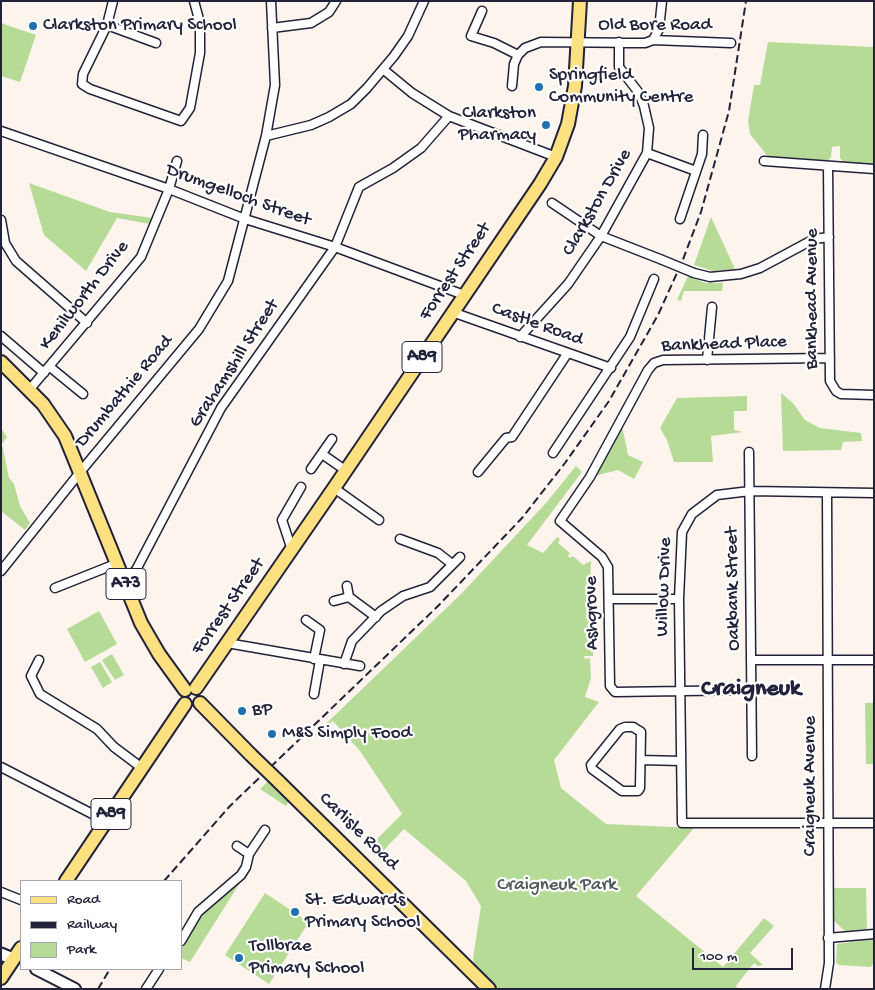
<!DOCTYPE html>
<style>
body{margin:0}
#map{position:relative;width:875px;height:990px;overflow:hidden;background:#fdf4ed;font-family:"Gochi Hand",sans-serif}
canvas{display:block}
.frame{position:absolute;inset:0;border:2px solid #22223b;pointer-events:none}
.legend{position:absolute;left:20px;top:880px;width:162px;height:90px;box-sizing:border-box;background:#fff;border:1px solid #a7a7b1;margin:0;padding:6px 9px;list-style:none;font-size:15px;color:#22223b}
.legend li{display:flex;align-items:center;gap:10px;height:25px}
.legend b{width:25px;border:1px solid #a7a7b1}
.scale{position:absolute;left:692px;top:948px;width:101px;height:22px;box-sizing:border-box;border:2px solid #22223b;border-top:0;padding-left:6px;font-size:15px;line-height:18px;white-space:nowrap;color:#22223b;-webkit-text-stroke:4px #fff;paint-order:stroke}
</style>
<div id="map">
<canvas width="875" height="990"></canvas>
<div class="frame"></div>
<ul class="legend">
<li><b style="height:6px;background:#fde080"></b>Road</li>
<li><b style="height:6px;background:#22223b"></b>Railway</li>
<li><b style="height:14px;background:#b6db97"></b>Park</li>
</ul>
<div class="scale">100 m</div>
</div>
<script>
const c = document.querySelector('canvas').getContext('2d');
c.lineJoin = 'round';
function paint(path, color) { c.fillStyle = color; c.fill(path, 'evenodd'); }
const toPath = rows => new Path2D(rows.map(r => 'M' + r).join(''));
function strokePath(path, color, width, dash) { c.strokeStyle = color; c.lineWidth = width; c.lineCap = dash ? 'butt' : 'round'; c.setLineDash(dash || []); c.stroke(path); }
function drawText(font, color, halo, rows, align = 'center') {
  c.font = font + ' "Gochi Hand",sans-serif'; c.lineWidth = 4.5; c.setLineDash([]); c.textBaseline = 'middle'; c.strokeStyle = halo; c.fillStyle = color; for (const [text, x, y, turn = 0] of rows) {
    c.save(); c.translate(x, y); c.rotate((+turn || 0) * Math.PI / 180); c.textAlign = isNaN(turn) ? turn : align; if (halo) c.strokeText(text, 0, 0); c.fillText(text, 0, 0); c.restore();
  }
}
paint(toPath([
 [1,23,36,35,20,82,1,76],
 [768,42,873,47,874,166,845,164,840,158,840,146,832,147,831,157,827,162,769,158,750,134,748,121,754,85,760,85],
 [29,183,110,212,152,218,150,224,117,218,86,271,44,235],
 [711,217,735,269,713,271,694,265],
 [688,276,706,283,723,283,722,291,684,291,681,301,677,300],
 [781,393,793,403,805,420,820,428,861,433,862,441,843,442,841,450,783,451],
 [747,396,747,411,734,411,734,430,743,432,711,436,713,462,674,462,667,440,660,428,677,398],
 [621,421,628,455,643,462,634,479,618,470,590,477],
 [1,428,7,437,2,444,9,478,14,484,20,506,30,523,25,530,1,511],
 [576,466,582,472,527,545,543,553,557,537,560,539,558,543,570,553,568,556,570,558,573,556,583,565,591,561,590,586,594,586,595,591,590,591,590,609,599,609,599,612,591,612,591,652,593,652,593,656,584,656,585,659,590,658,591,678,585,697,599,702,554,760,561,788,606,824,694,828,636,896,723,967,764,918,774,926,750,953,763,965,758,966,754,963,736,986,738,989,497,989,475,967,473,958,481,906,466,881,404,829,383,851,374,842,402,814,360,751,333,721,305,744,462,593,546,503],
 [99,611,117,644,85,662,67,629],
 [112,654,124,675,115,680,102,660],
 [100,662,112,682,103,688,91,667],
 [874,700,874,764,866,764,865,703,873,703],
 [269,780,289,801,286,806,260,789],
 [243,878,190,962,181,958,181,949,199,918],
 [833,888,866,888,867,929,845,931,834,921],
 [265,893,309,922,269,984,225,955],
 [874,939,874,962,871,967,839,965,836,963,837,944]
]), '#b6db97');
const minor = toPath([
 [113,1,107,25,83,74,82,84,90,89,181,121,190,108,200,53,200,23,194,1],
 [482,11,471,36,494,43,518,55],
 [107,25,156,43],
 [272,28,311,23,329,12,336,1],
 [653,40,659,29,662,1],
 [384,70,412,93,449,116,556,157],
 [512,86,514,64,518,55,525,48,541,42,645,43,653,40,731,43],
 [1,131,169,189,245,219,335,247,464,295],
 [266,136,311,125,329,117,351,104,367,88,394,56,408,36,424,1],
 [647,153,696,171],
 [764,161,874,169],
 [828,166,830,381,836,391,841,394,874,395],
 [552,203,601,236,660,259],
 [680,219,702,154,703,135],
 [1,220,5,243,16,261,87,323],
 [694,273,710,277,741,274,760,268,814,239,829,237],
 [452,312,611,368],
 [1,336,44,373],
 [520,337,568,284,601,236,647,153,649,128,644,106,639,93,619,67,619,42],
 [707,360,712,307],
 [50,367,83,394],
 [30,389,141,257,169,189,177,161],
 [749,452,752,756],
 [553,453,630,337,654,279],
 [322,454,345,470],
 [311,469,332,439],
 [478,472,506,438,512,437,567,354],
 [334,488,379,520],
 [874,493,750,491,717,495,692,514,682,532,679,599,682,823,874,823],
 [400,539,438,553,452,564],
 [292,550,282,520,301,487],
 [1,571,81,471,199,329,228,281,266,136,275,85,271,1],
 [125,581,136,570,221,408,335,247,359,187,393,168,421,148,449,116],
 [347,586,349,597,376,617],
 [55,588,118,563],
 [609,599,679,599],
 [334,601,349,597],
 [306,620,320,630,314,659],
 [227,643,360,666],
 [39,660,31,676,40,694,97,729,114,747,142,768],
 [752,660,874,660],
 [344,664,352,641,381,611,403,596,430,587,460,557],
 [751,690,615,692,610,686,608,567,602,557,560,521,590,477,648,370,654,363,663,360,830,358],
 [314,694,320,660],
 [625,727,633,727,641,732,640,788,638,791,622,791,592,769,591,765,620,729,625,727],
 [641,760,681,761],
 [1,767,106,821],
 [237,846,249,854],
 [1,892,21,900],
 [828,938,874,934],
 [181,941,198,912,241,875,246,867,249,854,265,830],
 [146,989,159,969],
 [825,989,829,963,827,493]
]);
const tertiary = toPath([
 [36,969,75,989]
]);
const secondary = toPath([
 [1,954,13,959]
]);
const primary = toPath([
 [1,362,43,404,65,436,141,623,159,654,185,690],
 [196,688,334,488,540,184,556,157,568,124,575,86,580,1],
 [200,703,251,755],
 [278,781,489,989],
 [66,881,185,704],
 [1,978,21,948]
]);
strokePath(minor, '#22223b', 11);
strokePath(tertiary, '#22223b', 14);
strokePath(secondary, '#22223b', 15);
strokePath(primary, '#22223b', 16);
strokePath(minor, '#fff', 8);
strokePath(tertiary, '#fff', 10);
strokePath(secondary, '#fff', 11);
strokePath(primary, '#fde080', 12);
strokePath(toPath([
 [164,881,230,806,438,606,522,518,565,463,609,401,658,315,682,262,701,212,729,111,746,1],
 [98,989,110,969]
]), '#22223b', 2, [8, 4]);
const minorBridge = toPath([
 [660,259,694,273]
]);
const primaryBridge = toPath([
 [251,755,278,781]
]);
strokePath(minorBridge, '#22223b', 11, []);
strokePath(primaryBridge, '#22223b', 16, []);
strokePath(minorBridge, '#fff', 8);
strokePath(primaryBridge, '#fde080', 12);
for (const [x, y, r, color] of [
 [33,26,5,"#1f6fb2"],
 [539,87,5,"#1f6fb2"],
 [546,125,5,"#1f6fb2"],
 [242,711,5,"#1f6fb2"],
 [272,734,5,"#1f6fb2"],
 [295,912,5,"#1f6fb2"],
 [239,958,5,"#1f6fb2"]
]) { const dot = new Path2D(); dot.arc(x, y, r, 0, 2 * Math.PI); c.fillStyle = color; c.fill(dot); strokePath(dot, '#fff', 2); }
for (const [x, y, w] of [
 [422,357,40],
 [126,584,40],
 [111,814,40]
]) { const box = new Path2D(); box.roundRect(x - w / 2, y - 15.5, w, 31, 4); c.fillStyle = '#fff'; c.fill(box); strokePath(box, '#22223b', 1); }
drawText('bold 18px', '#22223b', null, [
 ["A89",422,357],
 ["A73",126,584],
 ["A89",111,814]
]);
drawText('19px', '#22223b', '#fff', [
 ["Clarkston Primary School",43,26],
 ["Springfield",549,76],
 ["Community Centre",549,98],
 ["Clarkston",536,114,"right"],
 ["Pharmacy",536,136,"right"],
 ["BP",252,711],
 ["M&S Simply Food",282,734],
 ["St. Edwards",305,901],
 ["Primary School",305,923],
 ["Tollbrae",249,947],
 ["Primary School",249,969]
], 'left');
drawText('19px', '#22223b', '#fff', [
 ["Old Bore Road",655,26],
 ["Drumgelloch Street",238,196,20],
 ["Clarkston Drive",598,203,-60],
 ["Forrest Street",456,272,-56],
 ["Kenilworth Drive",85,296,-52],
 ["Bankhead Avenue",813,299,-90],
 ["Castle Road",537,325,20],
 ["Bankhead Place",724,345,-2],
 ["Grahamshill Street",235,364,-57],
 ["Drumbathie Road",125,392,-50],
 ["Willow Drive",665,587,-88],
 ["Oakbank Street",734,589,-91],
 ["Forrest Street",229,607,-55],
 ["Ashgrove",593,613,-91],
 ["Craigneuk Avenue",811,786,-90],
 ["Carlisle Road",358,832,44]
]);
drawText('19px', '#4e5a57', '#fff', [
 ["Craigneuk Park",557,886]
]);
drawText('bold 24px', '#22223b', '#fff', [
 ["Craigneuk",751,690]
]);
</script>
